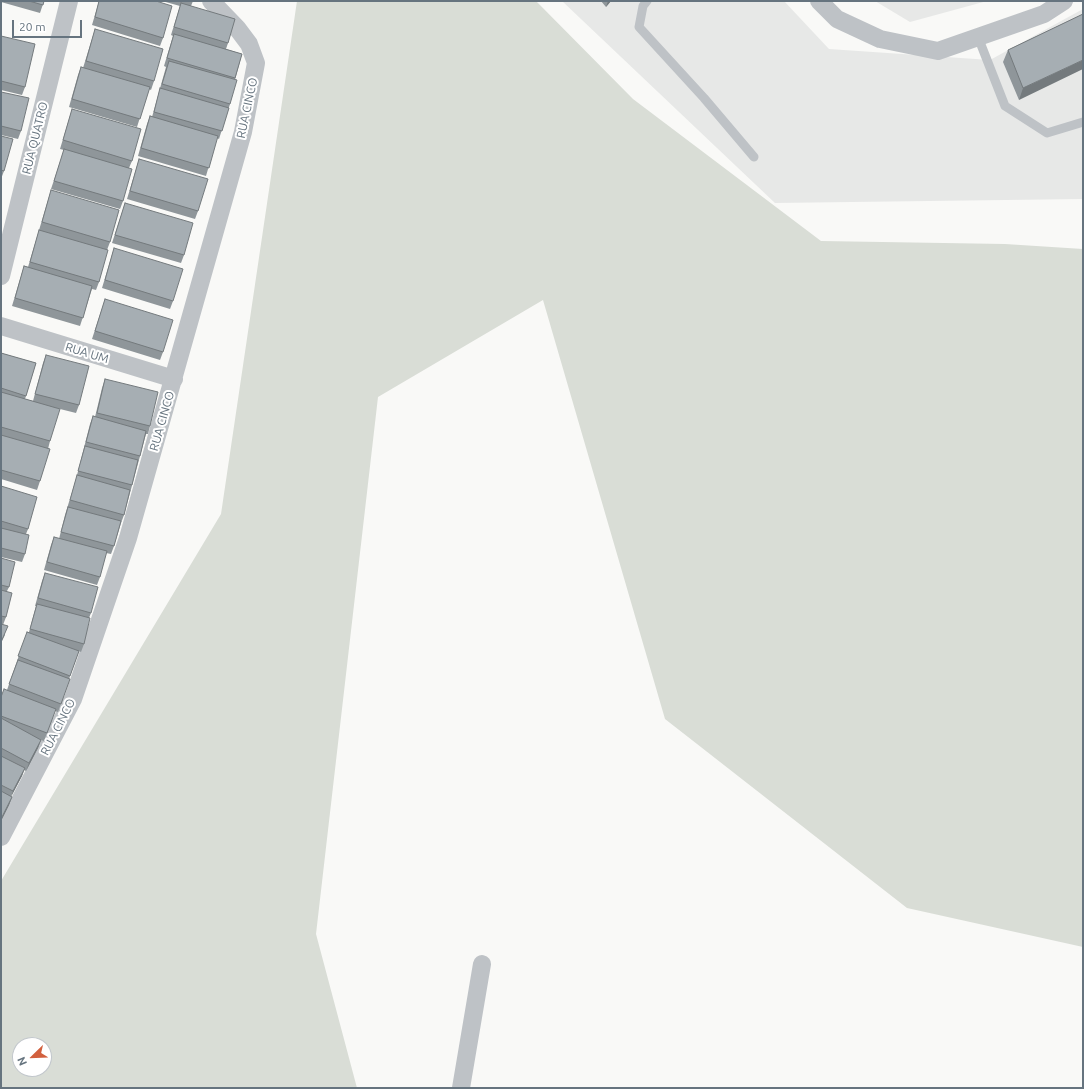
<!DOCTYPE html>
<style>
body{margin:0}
#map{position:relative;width:1084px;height:1089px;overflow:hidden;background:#f9f9f7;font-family:Ubuntu,sans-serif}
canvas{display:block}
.frame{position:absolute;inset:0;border:2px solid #66747f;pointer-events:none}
.north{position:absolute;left:12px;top:1037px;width:40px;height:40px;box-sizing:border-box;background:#fff;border:1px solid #c2c7cc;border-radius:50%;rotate:247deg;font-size:11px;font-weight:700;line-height:16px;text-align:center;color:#66747f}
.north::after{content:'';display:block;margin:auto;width:14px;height:18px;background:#d2603e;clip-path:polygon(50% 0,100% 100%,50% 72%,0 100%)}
.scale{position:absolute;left:12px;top:20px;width:70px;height:18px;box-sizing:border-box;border:2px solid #66747f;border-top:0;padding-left:5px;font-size:12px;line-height:14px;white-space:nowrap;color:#66747f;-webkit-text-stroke:3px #fff;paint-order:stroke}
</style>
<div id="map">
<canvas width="1084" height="1089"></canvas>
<div class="frame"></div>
<div class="north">N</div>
<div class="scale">20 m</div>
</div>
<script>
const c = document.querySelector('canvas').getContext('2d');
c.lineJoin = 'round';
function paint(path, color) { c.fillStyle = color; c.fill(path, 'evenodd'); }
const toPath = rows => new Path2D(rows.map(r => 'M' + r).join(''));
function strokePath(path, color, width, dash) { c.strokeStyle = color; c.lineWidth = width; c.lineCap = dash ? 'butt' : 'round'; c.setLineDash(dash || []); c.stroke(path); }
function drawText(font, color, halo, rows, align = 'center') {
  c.font = font + ' Ubuntu,sans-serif'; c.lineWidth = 4; c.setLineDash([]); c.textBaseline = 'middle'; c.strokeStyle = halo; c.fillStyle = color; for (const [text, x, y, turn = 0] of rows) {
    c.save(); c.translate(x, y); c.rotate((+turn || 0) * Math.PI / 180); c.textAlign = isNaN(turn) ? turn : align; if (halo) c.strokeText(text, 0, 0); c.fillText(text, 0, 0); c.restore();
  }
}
paint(toPath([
 [562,1,784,1,829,49,990,60,1083,9,1083,199,775,203],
 [875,1,987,1,910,22]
]), '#e7e8e7');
paint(toPath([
 [297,1,536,1,633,99,821,241,1005,244,1083,249,1083,947,907,908,665,719,543,300,378,397,316,934,357,1088,1,1088,1,881,221,514],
 [20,1045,44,1045,44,1069,20,1069]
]), '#d9ddd6');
strokePath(toPath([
 [647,1,643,6,639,27,704,98,754,157],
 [978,37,1005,106,1047,133,1083,122]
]), '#bec2c6', 9);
strokePath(toPath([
 [819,1,837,19,880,39,938,51,1044,14,1064,1],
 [1,276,69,1],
 [1,326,174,379],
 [1,837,73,699,128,538,243,132,256,63,249,44,237,28,211,1],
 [461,1088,482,964]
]), '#bec2c6', 18);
paint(toPath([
 [1,1,44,1,40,13,1,2],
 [99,1,156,1,163,38,160,46,92,25],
 [162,1,193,1,191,6,228,43,226,49,242,54,235,80,230,104,219,139,217,138,206,176,138,156,147,124,150,116,152,117,166,67,164,66,173,36,171,35,180,6],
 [601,1,611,1,606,7],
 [1083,14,1019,100,1003,62,1008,50],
 [95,29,154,81,151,90,149,89,137,127,69,107,78,75,81,67,83,68],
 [1,36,25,87,22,95,1,90],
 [1,92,21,131,18,139,1,135],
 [72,109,132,161,129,168,123,201,120,209,51,189,64,150,60,149],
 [1,136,4,171,1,179],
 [139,159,198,211,195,219,127,199],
 [51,190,110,242,107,250,99,282,96,290,92,289,80,326,12,306,24,266,28,267],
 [125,203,184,255,181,263,112,243],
 [114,248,173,301,170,309,102,288],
 [105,299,163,352,160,360,92,339],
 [1,353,36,363,25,399,33,401,43,363,46,355,79,405,76,413,56,408,50,441,40,481,37,490,1,479],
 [105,379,150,426,148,434,146,434,124,515,121,523,114,546,111,554,106,553,100,577,97,585,44,570,51,545,54,537,59,539,65,515,76,479,90,424,93,416,95,417,102,388],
 [1,486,28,529,26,534,25,554,22,562,1,557],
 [1,558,9,587,7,591,6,617,3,625,5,635,1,643],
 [45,573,91,613,89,618,84,644,81,652,79,651,69,679,70,679,58,712,55,711,44,741,41,740,38,748,26,771,24,770,22,776,11,796,12,797,9,805,1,821,1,697,7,690,16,664,27,632,29,632,36,606,35,606,42,581]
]), '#8f969a');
paint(toPath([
 [608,1,611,1,606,7],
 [1083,60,1083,69,1019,100,1023,88],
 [41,740,38,748,26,771,29,763],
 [25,768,22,776,10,799,13,791],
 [12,797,9,805,1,821,1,819]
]), '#747a7d');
const building = toPath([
 [29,1,44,1,43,5,29,1],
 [99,1,156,1,172,6,163,38,95,17,99,1],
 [181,3,235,19,228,43,174,27,181,3],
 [1083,14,1083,60,1023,88,1008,50,1083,14],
 [95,29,163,49,154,81,86,61,95,29],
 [174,34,242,54,235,78,167,58,174,34],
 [1,36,35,44,25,87,1,81,1,36],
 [169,61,237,80,230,104,162,84,169,61],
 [81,67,150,87,140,119,72,99,81,67],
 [160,88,229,108,222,131,154,112,160,88],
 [1,92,29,98,21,131,1,126,1,92],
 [72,109,141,129,132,161,63,140,72,109],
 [150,116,218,136,209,168,141,148,150,116],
 [1,136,13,139,4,171,1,170,1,136],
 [64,149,132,169,123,201,54,181,64,149],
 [139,159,208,179,198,211,130,191,139,159],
 [51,190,119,210,110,242,42,222,51,190],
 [125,203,193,223,184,255,115,235,125,203],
 [39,230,108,250,99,282,30,262,39,230],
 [114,248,183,269,173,301,105,280,114,248],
 [24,266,92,286,83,318,15,298,24,266],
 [105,299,173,320,163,352,95,331,105,299],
 [1,353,36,363,26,396,1,388,1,353],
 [46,355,89,366,79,405,35,394,46,355],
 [105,379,158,392,150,426,97,413,105,379],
 [1,392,60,409,50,441,1,427,1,392],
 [93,416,146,431,140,456,86,442,93,416],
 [1,435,50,449,40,481,1,470,1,435],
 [85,446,138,460,132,485,78,471,85,446],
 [77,475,130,490,124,515,70,500,77,475],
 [1,486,37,497,28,529,1,521,1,486],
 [68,507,121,521,114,546,61,532,68,507],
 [1,528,29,535,25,554,1,548,1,528],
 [54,537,107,551,100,577,47,562,54,537],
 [1,558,15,562,9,587,1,585,1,558],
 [45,573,98,587,91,613,38,598,45,573],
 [1,590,12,593,6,617,1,616,1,590],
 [37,604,90,618,84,644,30,629,37,604],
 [1,624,8,626,1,642,1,624],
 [27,632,79,651,70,676,18,656,27,632],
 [18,660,70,679,61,704,9,684,18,660],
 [4,689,56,709,47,733,1,716,1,697,4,689],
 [1,718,41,740,29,763,1,748,1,718],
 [1,756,25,768,13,791,1,785,1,756],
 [1,791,12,797,1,819,1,791]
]);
paint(building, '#a6aeb3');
strokePath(building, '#747a7d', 1);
drawText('12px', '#66747f', '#fff', [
 ["RUA CINCO",247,108,-78],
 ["RUA QUATRO",35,138,-76],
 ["RUA UM",87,353,17],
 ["RUA CINCO",162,421,-74],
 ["RUA CINCO",58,727,-63]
]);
</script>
